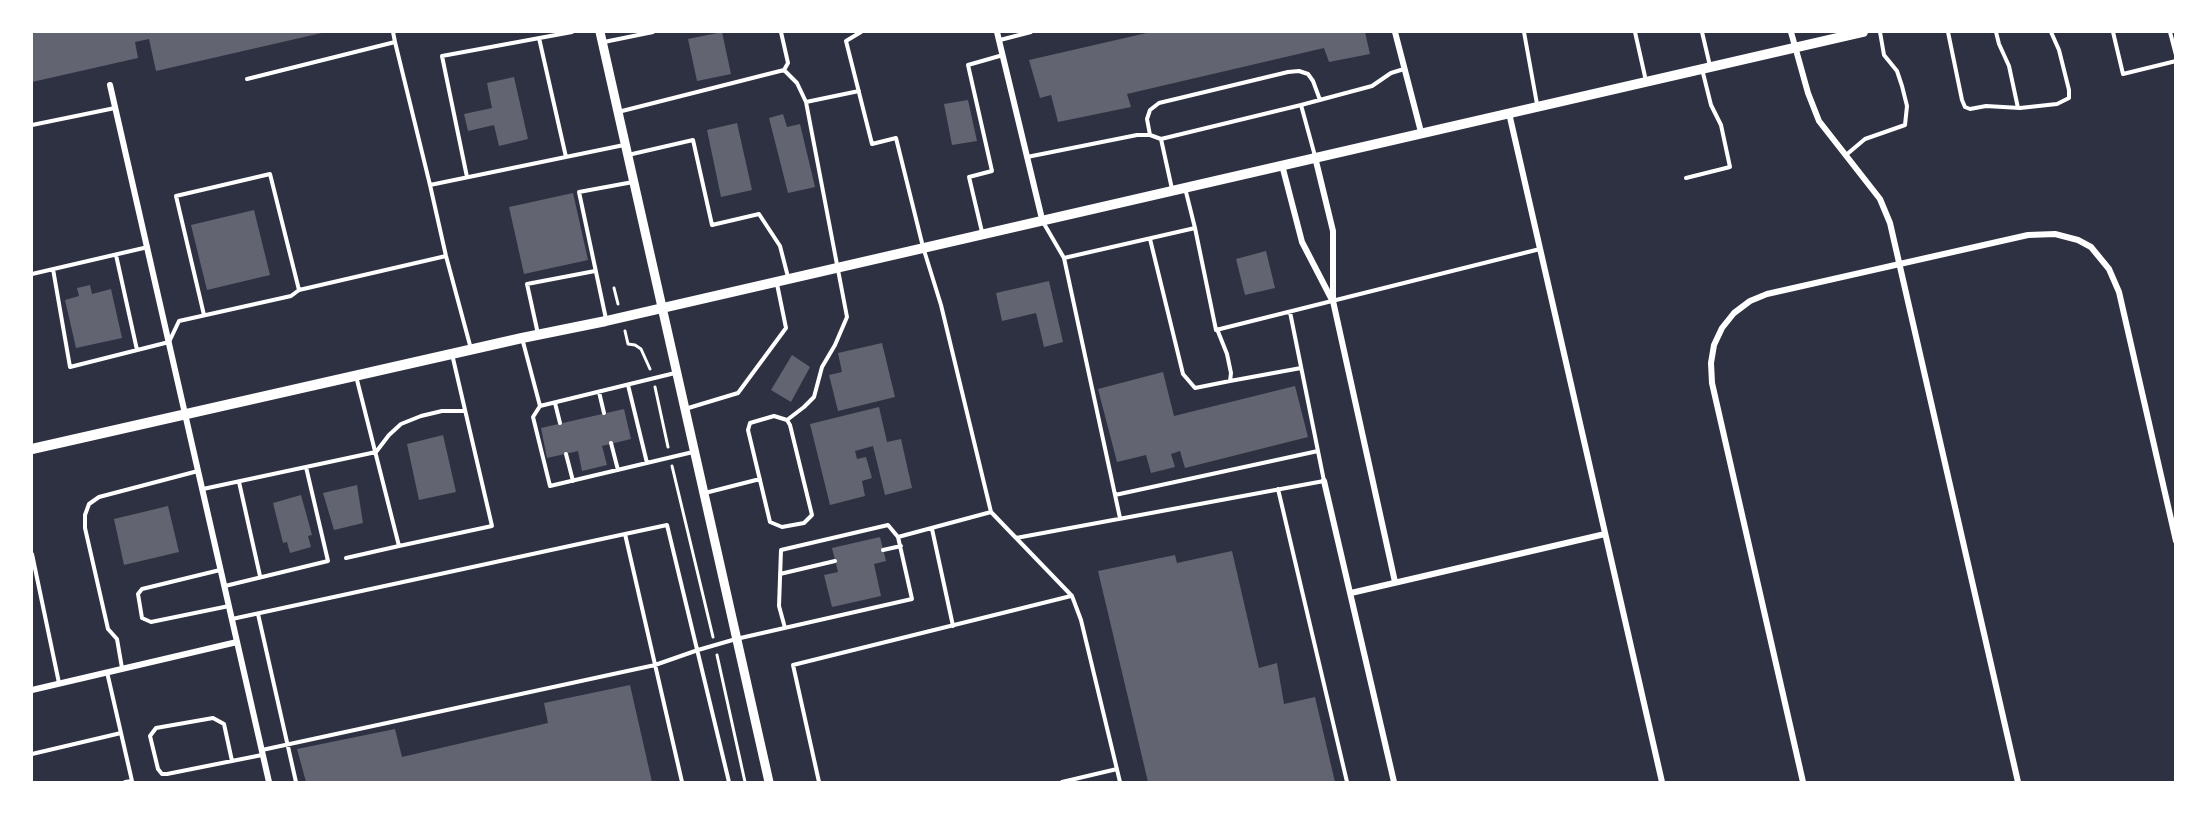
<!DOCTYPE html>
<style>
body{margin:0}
#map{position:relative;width:2207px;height:814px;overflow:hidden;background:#2d3142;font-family:"Source Sans 3",sans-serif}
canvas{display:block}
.frame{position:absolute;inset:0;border:33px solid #fff;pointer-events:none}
</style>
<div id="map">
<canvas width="2207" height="814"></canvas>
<div class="frame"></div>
</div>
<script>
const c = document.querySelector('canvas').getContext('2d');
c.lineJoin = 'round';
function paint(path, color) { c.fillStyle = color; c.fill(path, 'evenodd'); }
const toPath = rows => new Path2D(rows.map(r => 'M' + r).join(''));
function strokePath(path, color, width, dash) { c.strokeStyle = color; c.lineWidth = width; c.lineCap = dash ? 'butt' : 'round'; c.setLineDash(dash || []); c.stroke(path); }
paint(toPath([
 [32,32,326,32,156,71,149,39,135,42,138,58,32,82],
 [722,32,731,74,697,81,688,39],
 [1151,32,1365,32,1370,54,1329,62,1324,48,1127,94,1131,107,1058,122,1051,95,1040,98,1029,60],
 [514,77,528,139,499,146,494,125,468,131,464,114,492,108,487,83],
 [968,100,977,141,952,145,944,104],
 [783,114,787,127,800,124,815,187,788,193,769,118],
 [737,123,752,190,721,197,707,130],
 [573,193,588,260,524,274,509,207],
 [254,210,270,275,207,290,191,225],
 [1266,251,1275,288,1245,295,1236,259],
 [1049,281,1063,342,1044,347,1036,313,1002,321,996,293],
 [90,285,92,294,111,289,122,338,76,348,65,300,79,296,77,288],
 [882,343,895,397,838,411,829,375,842,372,838,353],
 [792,355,810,367,791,402,771,390],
 [1163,372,1174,416,1295,386,1308,437,1185,468,1180,451,1171,454,1175,467,1151,473,1146,455,1117,462,1098,389],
 [879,407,887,442,901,439,912,488,885,495,873,446,855,451,857,459,866,457,872,478,862,481,865,496,830,505,810,424],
 [624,409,631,439,602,446,607,465,582,471,578,451,547,458,541,428],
 [443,435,456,492,419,500,407,444],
 [357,485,363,523,334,530,323,493],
 [301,495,312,535,308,536,311,547,290,553,287,542,283,543,273,503],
 [168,506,179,552,124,565,114,519],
 [880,537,886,561,874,564,881,596,832,607,824,575,838,572,832,548],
 [1232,551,1259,668,1277,663,1284,704,1315,697,1335,782,1148,782,1098,571,1175,555,1177,563],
 [630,685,652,782,306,782,297,749,395,729,402,757,548,723,544,703]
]), '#626471');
strokePath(toPath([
 [614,288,618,304],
 [625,331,628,344,635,345,641,349,650,369],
 [655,387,668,447],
 [672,466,713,637],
 [717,655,745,782]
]), '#fff', 3);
strokePath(toPath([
 [861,32,846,41,872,144,896,138,923,247,941,305,991,512,1072,596,1081,620,1120,782],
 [1524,32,1537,104],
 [1635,32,1646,81],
 [1702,32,1710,66],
 [1948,32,1962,100,1965,107,1970,109,1986,106,2020,108,2057,104,2069,98,2069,90,2059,50,2051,32],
 [1996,32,1999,44,2009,66,2018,108],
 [2113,32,2123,74,2176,61],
 [2170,32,2176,55],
 [539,38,566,157],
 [1000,40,1031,32],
 [395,42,430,185],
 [604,42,653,32],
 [784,70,797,83,806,102],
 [247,79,395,42,393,32],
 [1301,105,1372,86,1391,73,1404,69],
 [618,112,784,70,788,63,781,32],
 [32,125,115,108],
 [1150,135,1147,119,1150,110,1159,103,1288,72,1299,71,1308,74,1313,81,1320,100],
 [628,155,693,140,712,225,759,214,780,246,788,277],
 [1846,155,1865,139,1905,125,1907,106,1902,86,1897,71,1884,55,1880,32],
 [1027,157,1137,135,1150,135,1161,139],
 [467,177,442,56,572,32],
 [1686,178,1730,167,1721,125,1711,105,1702,69],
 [1172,189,1161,139,1301,105,1315,156],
 [1043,222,1064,258,1120,518],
 [1195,228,1216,330,1540,249],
 [982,232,969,177,992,171,968,65,1003,55],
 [1150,239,1183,374,1195,388,1230,381,1231,373,1227,354,1217,329],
 [116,255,137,350],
 [1064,258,1195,228,1185,188],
 [53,269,70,367,169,342,179,321,291,296,299,290],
 [32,274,148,247],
 [204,315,176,196,270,174,299,290,446,256],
 [606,319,579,192,633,182],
 [538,334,527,284,595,271],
 [522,338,540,406,533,417,550,486,693,452],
 [471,349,446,256,430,185,624,145],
 [356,376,399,546,492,526,452,354],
 [1230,381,1301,368],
 [628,385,647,463],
 [599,392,604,413],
 [555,403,560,423],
 [540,406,675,373],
 [685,409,738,393,786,328,777,284],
 [774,416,787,420,790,425,812,515,804,523,782,527,770,522,748,430,750,423,774,416],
 [787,420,804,407,814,397,822,367,835,345,847,317,806,102,859,91],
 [611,443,618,470],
 [566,454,573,481],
 [239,482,260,576],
 [203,489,376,452,389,435,401,424,421,416,442,411,465,411],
 [1278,489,1347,782],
 [705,493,760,479],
 [1115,495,1318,451],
 [932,529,953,626],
 [625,534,667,525,729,782],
 [1016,538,1324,481,1290,312],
 [883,550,901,546],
 [32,554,59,683],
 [346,558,399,546],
 [220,570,142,589,138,594,142,618,151,622,229,606],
 [780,574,835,561],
 [225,586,328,561,306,467],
 [258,614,296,782],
 [232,619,625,534,682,782],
 [785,628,779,606,781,550,888,525,898,537],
 [122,668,117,639,108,629,85,528,85,515,89,504,99,497,198,471],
 [107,672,132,781,125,782],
 [262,750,655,665,698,650,736,639,912,599,898,537,991,512],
 [32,754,121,733],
 [232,761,224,724,213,718,156,728,150,736,158,769,162,774,167,774,262,755],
 [819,782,793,665,1071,596],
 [1062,782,1117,769]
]), '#fff', 4);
strokePath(toPath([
 [997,32,1042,219],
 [1395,32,1421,132],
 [1791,32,1808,93,1819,121,1880,199,1890,223,2018,782],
 [110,85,269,782],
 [1509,113,1662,782],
 [1315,157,1333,231,1333,301,1395,582],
 [1282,165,1302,242,1331,298],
 [1324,481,1394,782],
 [1351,593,1605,534],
 [32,690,237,642],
 [1803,782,1712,383,1711,363,1714,345,1722,328,1734,313,1750,301,1767,294,2028,235,2055,234,2078,240,2091,247,2109,269,2119,292,2176,541]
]), '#fff', 6);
strokePath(toPath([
 [600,32,769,782]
]), '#fff', 9);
strokePath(toPath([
 [32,449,522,338,606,321,1863,32]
]), '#fff', 10);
</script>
